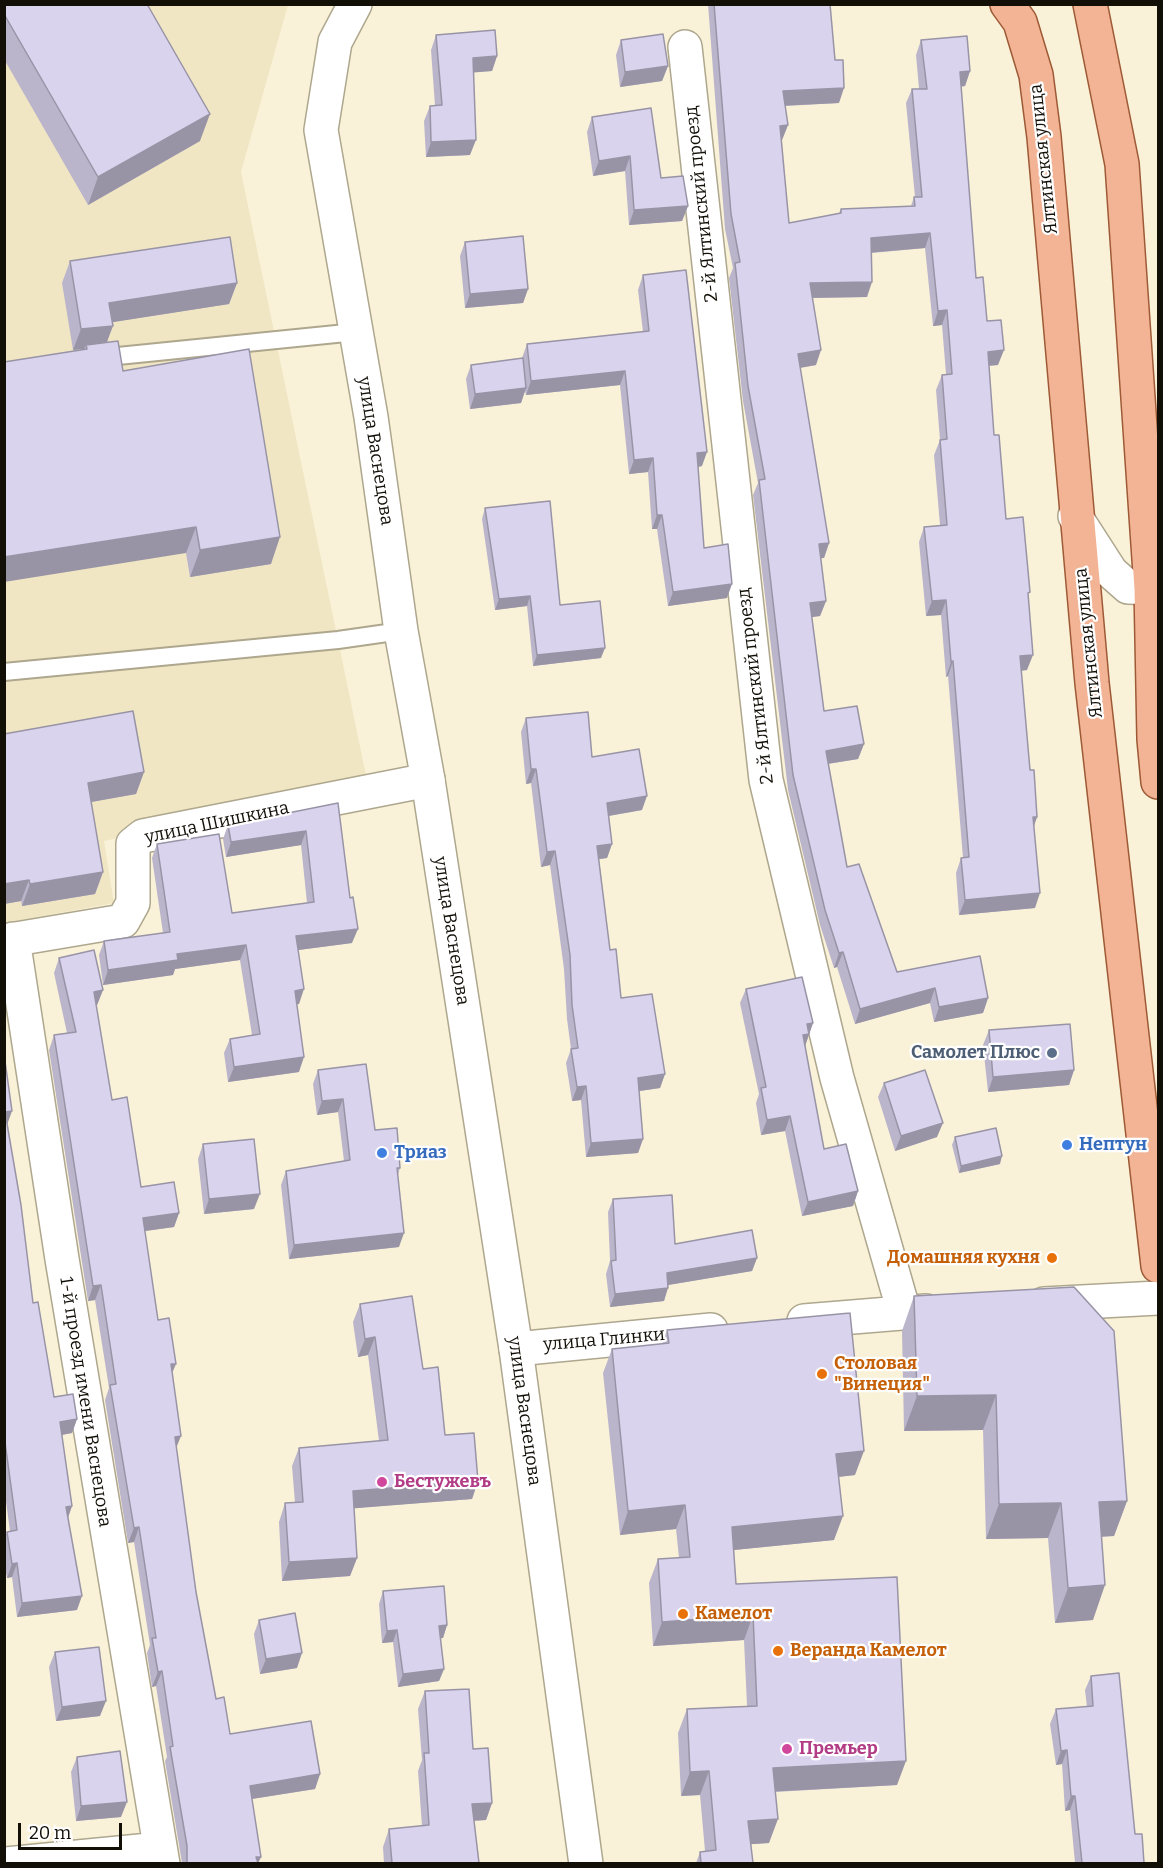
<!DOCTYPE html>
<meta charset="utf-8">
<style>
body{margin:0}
#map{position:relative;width:1163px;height:1868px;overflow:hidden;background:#faf2d8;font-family:Bitter,serif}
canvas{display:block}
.frame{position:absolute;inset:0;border:6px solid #120f07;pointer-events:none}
.scale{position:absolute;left:18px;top:1823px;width:104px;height:27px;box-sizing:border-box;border:3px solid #120f07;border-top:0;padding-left:8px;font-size:18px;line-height:21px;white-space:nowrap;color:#120f07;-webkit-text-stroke:4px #fff;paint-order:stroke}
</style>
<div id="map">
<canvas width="1163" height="1868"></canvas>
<div class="frame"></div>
<div class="scale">20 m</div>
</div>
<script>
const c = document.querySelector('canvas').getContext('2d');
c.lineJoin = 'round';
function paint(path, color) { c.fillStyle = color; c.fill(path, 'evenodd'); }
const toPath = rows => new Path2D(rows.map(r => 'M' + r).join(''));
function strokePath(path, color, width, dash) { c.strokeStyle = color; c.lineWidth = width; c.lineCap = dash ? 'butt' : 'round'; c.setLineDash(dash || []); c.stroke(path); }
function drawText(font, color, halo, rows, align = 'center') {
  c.font = font + ' Bitter,serif'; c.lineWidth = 4.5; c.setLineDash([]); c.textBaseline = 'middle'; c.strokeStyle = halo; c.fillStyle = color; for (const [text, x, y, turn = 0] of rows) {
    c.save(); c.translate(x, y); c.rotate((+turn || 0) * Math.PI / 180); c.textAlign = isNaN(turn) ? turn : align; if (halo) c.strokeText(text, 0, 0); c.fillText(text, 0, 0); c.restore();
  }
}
paint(toPath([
 [5,5,288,5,241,172,368,785,104,841,114,903,5,923]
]), '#f0e6c4');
const service = toPath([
 [98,358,356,332],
 [4,672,338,640,401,631]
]);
const minor = toPath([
 [685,47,766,780,837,1078,904,1312],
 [13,939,62,1259,163,1864],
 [4,941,123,921,133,903,133,844,143,836,428,780],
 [1044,1304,1158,1298],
 [804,1321,926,1311],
 [516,1349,711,1330],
 [6,1864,160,1849]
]);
const tertiary = toPath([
 [355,4,335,42,321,130,371,417,401,631,428,780,516,1349,586,1864]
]);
const secondary = toPath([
 [1075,516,1111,572,1128,587,1158,588]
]);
const primary = toPath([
 [1007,4,1020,22,1036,75,1044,137,1092,683,1158,1266],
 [1090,4,1122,164,1151,588,1154,739,1158,782]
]);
strokePath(service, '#aea78e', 20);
strokePath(minor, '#aea78e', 36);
strokePath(tertiary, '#aea78e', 36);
strokePath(secondary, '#aea78e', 36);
strokePath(primary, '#9e5a36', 36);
strokePath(service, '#fff', 16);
strokePath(minor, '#fff', 33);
strokePath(tertiary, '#fff', 33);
strokePath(secondary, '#fff', 33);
strokePath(primary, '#f2b495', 33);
paint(toPath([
 [4,4,200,141,88,205,4,59],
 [708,4,830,4,839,103,785,106,788,125,782,140,781,140,789,223,839,213,841,209,911,206,914,197,915,197,906,103,912,89,919,89,916,55,921,40,970,71,965,86,961,87,976,278,998,365,989,366,994,435,1006,519,1028,599,1027,670,1021,671,1030,770,1037,817,1034,825,1035,908,959,915,956,873,961,858,963,858,948,676,946,677,941,615,926,616,919,542,924,527,940,525,934,455,940,440,936,390,942,375,946,374,942,325,933,326,925,248,872,253,867,297,812,298,816,365,800,368,829,543,824,558,820,558,826,601,820,616,812,617,824,711,864,744,858,759,828,764,847,867,897,972,988,998,983,1013,934,1022,930,1003,855,1024,837,967,834,968,820,925,788,790,753,495,758,483,743,401,729,278,733,268,725,229],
 [436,35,497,56,492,71,473,72,470,155,426,157,424,121,430,106,435,106,431,50],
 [621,40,668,66,662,81,620,87,616,55],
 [592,117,661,178,688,206,682,221,629,225,625,171,593,176,587,132],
 [465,242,528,289,523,303,465,308,460,256],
 [70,261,237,283,229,304,112,322,107,343,123,371,271,564,190,577,186,553,83,349,73,350,62,283],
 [643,275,702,466,698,467,704,548,727,598,668,606,657,529,652,529,648,472,629,474,620,385,526,395,525,391,521,403,470,409,466,379,471,365,522,358,527,344,643,332,638,290],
 [485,508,601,658,533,666,527,606,495,610,482,519],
 [526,718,592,757,642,810,609,816,612,844,607,858,599,859,610,950,621,998,665,1074,660,1088,639,1091,643,1139,638,1153,586,1157,581,1100,572,1101,566,1063,571,1049,567,1019,564,969,550,865,541,867,531,783,526,784,521,732],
 [4,734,144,772,136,794,91,802,103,872,95,894,22,906,21,901,4,904],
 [338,803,352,943,298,950,299,1004,296,1004,299,1072,228,1082,224,1053,230,1039,252,1035,240,960,175,969,173,975,103,985,99,955,104,941,163,933,152,858,157,844,232,913,307,903,301,845,226,857,223,839,228,825],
 [59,958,103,990,97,1005,96,1005,112,1100,141,1187,179,1213,174,1227,145,1231,158,1320,172,1373,176,1448,196,1592,216,1699,230,1734,320,1774,315,1789,252,1799,261,1857,258,1863,182,1863,165,1761,167,1757,156,1686,152,1687,147,1653,150,1645,134,1542,128,1543,105,1400,109,1388,95,1300,88,1301,49,1050,54,1035,67,1033,54,973],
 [746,989,813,1023,805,1046,824,1149,858,1191,853,1206,802,1216,785,1131,761,1135,756,1103,759,1094,740,1003],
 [989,1030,1074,1070,1069,1085,988,1092,983,1045],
 [4,1061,7,1125,33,1303,54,1397,77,1419,72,1433,62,1435,72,1506,68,1518,77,1610,17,1617,12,1577,7,1578,4,1563,4,1538,7,1532,10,1531,4,1487],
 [318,1070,375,1130,400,1168,398,1175,399,1247,289,1259,281,1185,286,1171,344,1161,338,1112,317,1115,313,1084],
 [884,1083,937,1137,895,1151,878,1097],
 [955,1137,1000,1164,959,1173,952,1145],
 [203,1144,254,1209,204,1214,198,1159],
 [613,1199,675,1244,757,1258,752,1271,668,1285,664,1301,610,1307,606,1274,610,1261,608,1212],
 [914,1296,1127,1501,1114,1536,1102,1537,1093,1620,1055,1623,1048,1538,986,1539,983,1430,904,1431,902,1331],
 [360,1304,423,1369,445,1435,478,1481,472,1499,354,1508,357,1558,350,1576,282,1581,279,1522,285,1503,295,1503,292,1466,299,1448,379,1441,368,1355,358,1357,353,1322],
 [667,1330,855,1475,839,1477,834,1540,734,1550,736,1584,897,1785,775,1792,769,1843,751,1844,753,1863,696,1863,700,1852,705,1851,700,1795,681,1796,678,1733,687,1709,747,1706,744,1640,653,1646,649,1583,658,1559,679,1558,676,1529,620,1535,603,1373,612,1349,662,1344],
 [383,1591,447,1625,443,1638,440,1638,444,1669,439,1681,398,1687,393,1642,382,1643,379,1604],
 [259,1620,297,1668,260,1674,254,1634],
 [55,1652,100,1716,56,1721,49,1667],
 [1091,1676,1135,1834,1144,1863,1075,1863,1070,1810,1065,1811,1062,1764,1056,1765,1050,1724,1056,1709,1087,1707,1085,1690],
 [425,1691,473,1749,492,1803,486,1820,474,1821,479,1863,384,1863,383,1847,389,1829,422,1826,418,1771,422,1760,418,1709],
 [77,1757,121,1817,76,1821,71,1772]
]), '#bbb5cc');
paint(toPath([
 [497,56,492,71,468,73,473,58],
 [668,66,662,81,620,87,625,72],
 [970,71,965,86,954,87,960,72],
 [844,88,839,103,777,106,783,91],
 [210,114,200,141,88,205,98,177],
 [788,125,782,140,774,141,780,126],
 [476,140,470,155,426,157,431,142],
 [630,156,625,171,593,176,599,161],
 [688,206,682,221,629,225,634,210],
 [930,233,925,248,866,253,871,238],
 [872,282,867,297,804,298,810,283],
 [237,283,229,304,101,324,109,303],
 [528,289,523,303,465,308,470,294],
 [947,310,942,325,933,326,938,311],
 [113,326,105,347,86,345,84,349,73,350,81,329],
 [821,350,816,365,793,369,798,354],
 [1004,350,998,365,982,366,988,352],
 [625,371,620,385,526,395,531,381],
 [526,388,521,403,470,409,475,394],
 [707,452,702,466,692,468,697,453],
 [653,458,648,472,629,474,634,460],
 [657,515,662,515,657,529,652,529],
 [196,527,186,553,4,582,4,557],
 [280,537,271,564,190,577,200,550],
 [829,543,824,558,813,559,819,544],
 [732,584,727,598,668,606,673,592],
 [530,596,527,606,495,610,499,599],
 [946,600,941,615,926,616,932,601],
 [826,601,820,616,805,618,810,603],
 [605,648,601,658,533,666,537,655],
 [1033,655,1027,670,1015,671,1020,656],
 [953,661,948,676,946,677,951,662],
 [864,744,858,759,820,765,826,751],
 [531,769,536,769,531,783,526,784],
 [144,772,136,794,80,804,88,783],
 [647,796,642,810,602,817,607,803],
 [1033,817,1037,817,1032,832],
 [306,831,301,845,226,857,231,842],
 [612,844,607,858,592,860,597,846],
 [555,851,550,865,541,867,547,852],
 [103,872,95,894,22,906,30,884],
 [29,880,21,901,4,904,4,884],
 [1040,893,1035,908,959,915,965,900],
 [358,929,352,943,291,951,296,936],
 [246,945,240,960,175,969,173,975,103,985,108,970,177,954],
 [843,952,837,967,834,968,839,953],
 [935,988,930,1003,855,1024,860,1009],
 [304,989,299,1004,289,1006,295,991],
 [103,990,97,1005,88,1007,94,992],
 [988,998,983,1013,934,1022,939,1007],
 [813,1023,804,1049,797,1050,807,1024],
 [304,1057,299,1072,228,1082,234,1067],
 [1074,1070,1069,1085,988,1092,993,1077],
 [665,1074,660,1088,633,1092,638,1078],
 [586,1086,581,1100,572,1101,577,1087],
 [343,1099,338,1112,317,1115,322,1101],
 [12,1111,7,1125,5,1112],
 [790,1116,785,1131,761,1135,767,1120],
 [943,1123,937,1137,895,1151,901,1136],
 [643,1139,638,1153,586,1157,591,1143],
 [1002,1156,1000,1164,959,1173,961,1166],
 [858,1191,853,1206,802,1216,808,1202],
 [260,1194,254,1209,204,1214,209,1199],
 [179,1213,174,1227,138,1232,143,1218],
 [404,1233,399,1247,289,1259,294,1245],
 [757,1258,752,1271,662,1286,667,1273],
 [101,1285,95,1300,88,1301,93,1286],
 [668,1288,664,1301,610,1307,615,1294],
 [375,1337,368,1355,358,1357,365,1339],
 [171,1364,176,1364,170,1378],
 [996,1395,983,1430,904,1431,917,1396],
 [77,1419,72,1433,55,1436,60,1422],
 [181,1436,175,1451,175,1437],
 [864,1451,855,1475,828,1478,836,1454],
 [478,1481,472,1499,346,1509,353,1491],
 [1127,1501,1114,1536,1086,1537,1099,1502],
 [1061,1503,1048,1538,986,1539,999,1504],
 [685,1505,676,1529,620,1535,628,1511],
 [72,1506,67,1520,66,1507],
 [843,1516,834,1540,724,1551,732,1527],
 [139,1527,134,1542,128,1543,134,1528],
 [357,1558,350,1576,282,1581,289,1562],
 [17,1563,12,1577,7,1578,12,1564],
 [1105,1585,1093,1620,1055,1623,1068,1588],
 [82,1596,77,1610,17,1617,22,1603],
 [753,1615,744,1640,653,1646,662,1622],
 [447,1625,443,1638,434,1639,439,1626],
 [397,1630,393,1642,382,1643,387,1631],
 [302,1653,297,1668,260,1674,266,1659],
 [444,1669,439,1681,398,1687,403,1674],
 [162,1671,156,1686,152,1687,158,1672],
 [106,1701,100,1716,56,1721,62,1707],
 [1067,1750,1062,1764,1056,1765,1061,1751],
 [906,1761,897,1785,765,1792,773,1768],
 [709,1771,700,1795,681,1796,690,1772],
 [320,1774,315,1789,245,1800,250,1786],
 [1071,1796,1075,1796,1070,1810,1065,1811],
 [127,1802,121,1817,76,1821,81,1806],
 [492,1803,486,1820,466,1821,472,1804],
 [778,1819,769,1843,739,1845,748,1821],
 [256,1857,261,1857,258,1863,254,1863]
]), '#9894a6');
const building = toPath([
 [4,4,147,4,210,114,98,177,4,14,4,4],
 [714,4,830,4,835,60,843,60,844,88,783,91,788,125,780,126,789,223,841,213,841,209,915,206,914,197,922,197,912,89,927,89,921,40,967,36,970,71,960,72,976,278,983,277,987,321,1001,320,1004,350,988,352,994,435,999,435,1006,519,1023,517,1030,592,1028,593,1033,655,1020,656,1030,770,1034,770,1037,817,1033,817,1040,893,965,900,961,858,969,857,953,661,951,662,946,600,932,601,924,527,947,525,940,440,947,439,942,375,952,374,947,310,938,311,930,233,871,238,872,282,810,283,821,350,798,354,829,543,819,544,826,601,810,603,824,711,857,706,864,744,826,751,847,867,859,864,897,972,980,956,988,998,939,1007,935,988,860,1009,843,952,839,953,825,910,793,775,759,480,765,479,748,386,735,263,740,262,731,214,714,4],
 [495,30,497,56,473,58,476,140,431,142,430,106,442,105,436,35,495,30],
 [663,34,668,66,625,72,621,40,663,34],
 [651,108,661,178,683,176,688,206,634,210,630,156,599,161,592,117,651,108],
 [523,236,528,289,470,294,465,242,523,236],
 [230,237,237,283,109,303,113,326,81,329,70,261,230,237],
 [686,270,707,452,697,453,704,548,728,544,732,584,673,592,662,515,657,515,653,458,634,460,625,371,531,381,527,344,649,331,643,275,686,270],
 [118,341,123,371,249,349,280,537,200,550,196,527,4,557,4,362,87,349,86,345,118,341],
 [523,358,526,388,475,394,471,365,523,358],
 [550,501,560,605,600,601,605,648,537,655,530,596,499,599,485,508,550,501],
 [133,711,144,772,88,783,103,872,30,884,29,880,4,884,4,734,133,711],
 [588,712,592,757,639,749,647,796,607,803,612,844,597,846,610,950,616,949,621,998,652,994,665,1074,638,1078,643,1139,591,1143,586,1086,577,1087,571,1049,578,1048,572,1005,570,955,555,851,547,852,536,769,531,769,526,718,588,712],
 [338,803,350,898,353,897,358,929,296,936,304,989,295,991,304,1057,234,1067,230,1039,260,1034,246,945,177,954,178,960,108,970,104,941,170,932,157,844,219,834,232,913,314,902,306,831,231,842,228,825,338,803],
 [94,950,103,990,94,992,112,1100,127,1097,141,1187,174,1182,179,1213,143,1218,158,1320,169,1318,176,1364,171,1364,181,1436,175,1437,196,1592,216,1699,224,1697,230,1734,311,1721,320,1774,250,1786,261,1857,256,1857,258,1863,187,1863,187,1846,170,1747,173,1746,162,1671,158,1672,152,1638,156,1638,139,1527,134,1528,110,1385,116,1384,101,1285,93,1286,54,1035,76,1032,59,958,94,950],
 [802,977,813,1023,807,1024,809,1034,803,1035,824,1149,846,1144,858,1191,808,1202,790,1116,767,1120,761,1088,766,1087,746,989,802,977],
 [1070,1024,1074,1070,993,1077,989,1030,1070,1024],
 [4,1061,5,1061,12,1111,5,1112,21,1205,33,1303,38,1302,54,1397,73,1394,77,1419,60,1422,72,1506,66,1507,82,1596,22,1603,17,1563,12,1564,7,1532,17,1530,4,1435,4,1061],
 [366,1064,375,1130,397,1128,400,1168,397,1168,404,1233,294,1245,286,1171,350,1160,343,1099,322,1101,318,1070,366,1064],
 [925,1070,943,1123,901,1136,884,1083,925,1070],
 [996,1128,1002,1156,961,1166,955,1137,996,1128],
 [254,1139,260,1194,209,1199,203,1144,254,1139],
 [672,1195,675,1244,752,1230,757,1258,667,1273,668,1288,615,1294,611,1261,616,1260,613,1199,672,1195],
 [1074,1287,1114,1331,1127,1501,1099,1502,1105,1585,1068,1588,1061,1503,999,1504,996,1395,917,1396,914,1296,1074,1287],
 [412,1296,423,1369,438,1367,445,1435,474,1433,478,1481,353,1491,357,1558,289,1562,285,1503,303,1502,299,1448,388,1440,375,1337,365,1339,360,1304,412,1296],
 [850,1313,864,1451,836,1454,843,1516,732,1527,736,1584,897,1577,906,1761,773,1768,778,1819,748,1821,753,1863,701,1863,700,1852,716,1850,709,1771,690,1772,687,1709,757,1706,753,1615,662,1622,658,1559,690,1557,685,1505,628,1511,612,1349,669,1343,667,1330,850,1313],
 [444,1586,447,1625,439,1626,444,1669,403,1674,397,1630,387,1631,383,1591,444,1586],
 [295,1613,302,1653,266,1659,259,1620,295,1613],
 [99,1647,106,1701,62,1707,55,1652,99,1647],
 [1119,1673,1135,1834,1142,1834,1144,1863,1082,1863,1075,1796,1071,1796,1067,1750,1061,1751,1056,1709,1093,1706,1091,1676,1119,1673],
 [469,1689,473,1749,488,1748,492,1803,472,1804,479,1863,392,1863,389,1829,429,1825,424,1753,429,1753,425,1691,469,1689],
 [120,1751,127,1802,81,1806,77,1757,120,1751]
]);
paint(building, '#d9d3ed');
strokePath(building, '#9894a6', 1.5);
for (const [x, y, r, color] of [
 [1052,1053,6,"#5c6f8a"],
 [1067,1145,6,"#3f7fe0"],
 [382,1153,6,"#3f7fe0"],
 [1052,1258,6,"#e8710a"],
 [822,1374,6,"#e8710a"],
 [382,1482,6,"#d1479c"],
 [683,1614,6,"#e8710a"],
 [778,1651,6,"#e8710a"],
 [787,1749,6,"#d1479c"]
]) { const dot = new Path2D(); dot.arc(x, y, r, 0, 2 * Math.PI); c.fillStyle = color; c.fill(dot); strokePath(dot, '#fff', 2); }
drawText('18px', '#120f07', '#fff', [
 ["Ялтинская улица",1044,159,-96],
 ["2-й Ялтинский проезд",702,204,-96],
 ["улица Васнецова",375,451,81],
 ["Ялтинская улица",1089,643,-96],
 ["2-й Ялтинский проезд",756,686,-97],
 ["улица Шишкина",217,823,-12],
 ["улица Васнецова",451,931,81],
 ["улица Глинки",604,1340,-5],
 ["1-й проезд имени Васнецова",85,1402,81],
 ["улица Васнецова",524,1411,82]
]);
drawText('bold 18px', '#4e5e75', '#fff', [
 ["Самолет Плюс",1040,1053]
], 'right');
drawText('bold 18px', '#366cbe', '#fff', [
 ["Нептун",1079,1145],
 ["Триаз",394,1153]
], 'left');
drawText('bold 18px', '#c56008', '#fff', [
 ["Домашняя кухня",1040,1258,"right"],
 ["Столовая",834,1364],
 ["\"Винеция\"",834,1385],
 ["Камелот",695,1614],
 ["Веранда Камелот",790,1651]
], 'left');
drawText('bold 18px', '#b23c85', '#fff', [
 ["Бестужевъ",394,1482],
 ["Премьер",799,1749]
], 'left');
</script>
